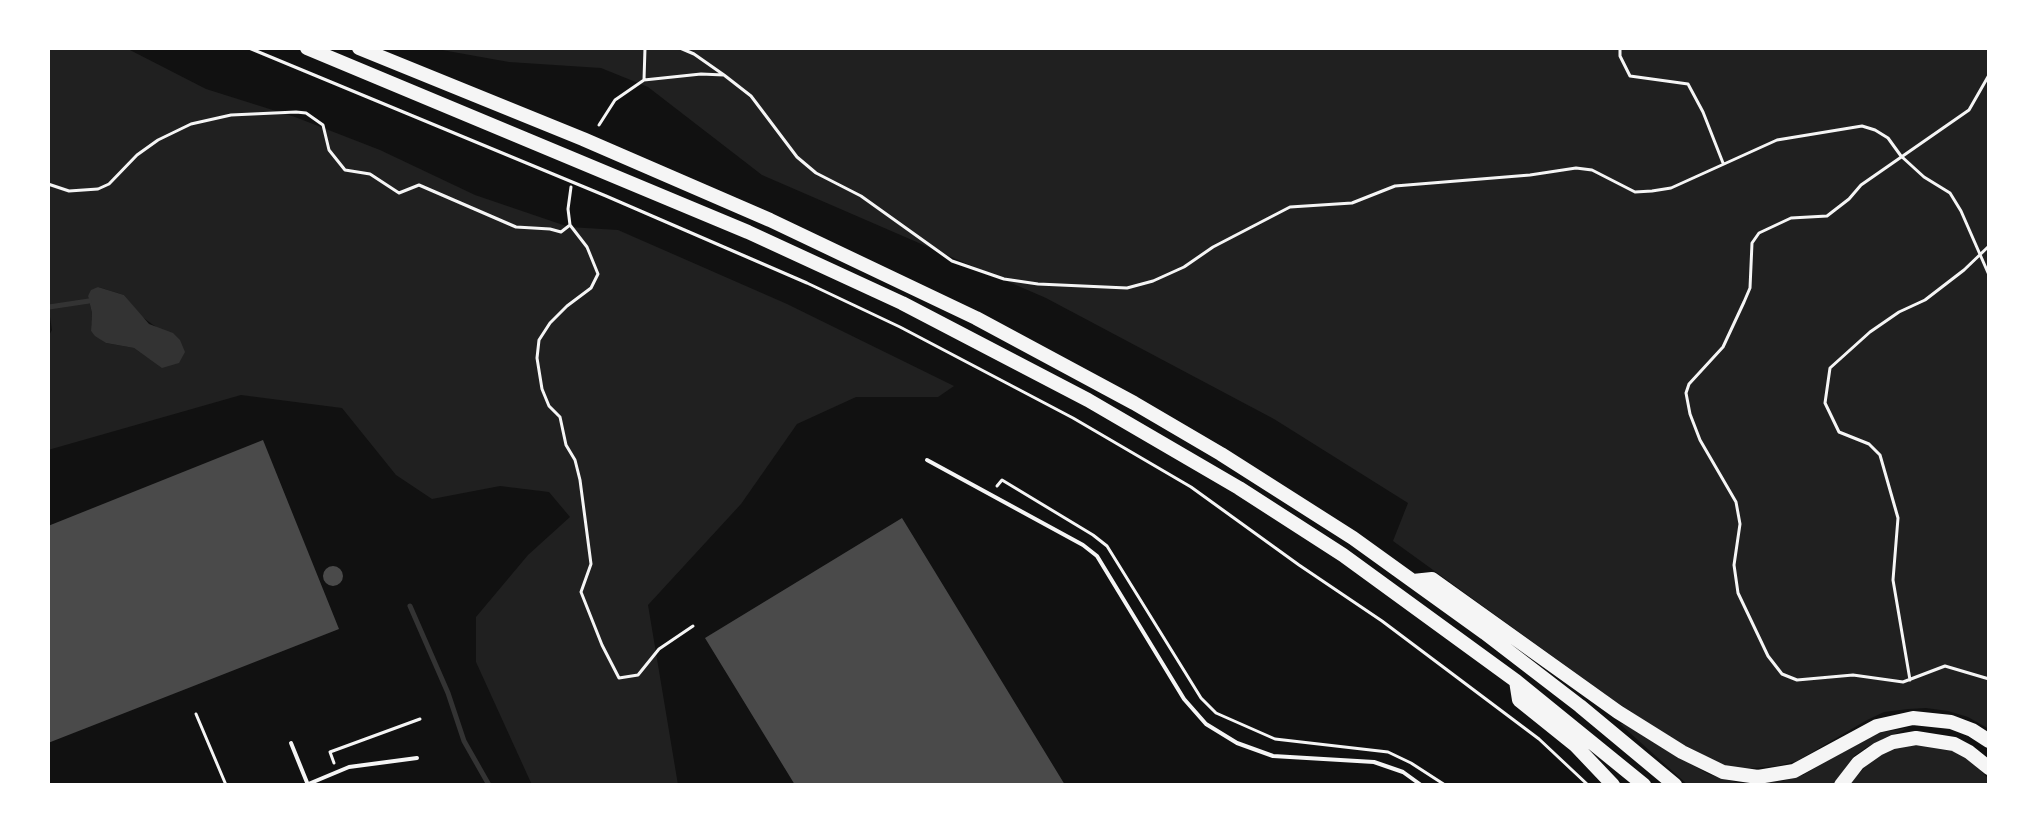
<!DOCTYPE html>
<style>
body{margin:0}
#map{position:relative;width:2037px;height:833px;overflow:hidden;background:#111;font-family:"Nunito Sans",sans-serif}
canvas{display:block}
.frame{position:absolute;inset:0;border:50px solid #fff;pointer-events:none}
</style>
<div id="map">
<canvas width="2037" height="833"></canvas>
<div class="frame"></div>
</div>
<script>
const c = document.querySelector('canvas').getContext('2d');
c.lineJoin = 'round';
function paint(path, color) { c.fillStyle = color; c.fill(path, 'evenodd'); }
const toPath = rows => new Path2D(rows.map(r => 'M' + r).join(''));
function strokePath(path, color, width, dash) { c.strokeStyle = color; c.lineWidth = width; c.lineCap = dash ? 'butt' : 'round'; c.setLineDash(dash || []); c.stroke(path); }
paint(toPath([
 [48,48,126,48,206,89,295,117,380,150,475,195,569,227,618,230,787,304,954,386,938,397,856,397,797,424,741,504,648,605,678,785,532,785,476,662,476,617,528,555,570,517,549,492,500,486,432,499,396,475,342,408,241,395,48,450,48,337,52,330,48,304],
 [98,287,124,295,141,316,156,327,150,359,134,348,106,343,91,331,92,313,88,296],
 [431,48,1989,48,1989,729,1968,717,1948,711,1926,708,1908,709,1884,712,1867,720,1797,761,1777,766,1742,769,1719,764,1661,732,1609,697,1393,541,1408,503,1274,419,1046,298,762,175,648,87,601,68,509,62],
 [1620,724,1624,724,1708,774,1743,784,1783,781,1803,775,1867,738,1883,732,1908,728,1867,747,1854,756,1833,785,1688,785],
 [1913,744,1935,745,1959,753,1977,766,1989,780,1989,785,1849,785,1871,760,1896,747]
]), '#202020');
paint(toPath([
 [98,287,124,295,149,324,173,333,180,340,185,352,179,363,162,368,134,348,106,343,95,336,91,331,92,313,88,296,91,290]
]), '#333');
strokePath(toPath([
 [49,307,89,301],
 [410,606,448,693,464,741,489,785]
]), '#333', 5);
paint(toPath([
 [263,440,339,629,48,743,48,526],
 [902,518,932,567,1065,785,795,785,705,638],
 '323 576a10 10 0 1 1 20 0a10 10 0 1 1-20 0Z'
]), '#4a4a4a');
strokePath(toPath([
 [249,48,606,196,807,283,900,327,1073,418,1191,487,1299,565,1382,621,1539,739,1588,785],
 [680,48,694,54,724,75],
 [1620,48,1620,56,1630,76,1688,84,1703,112,1723,163],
 [1989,75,1969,110,1861,185,1849,199,1827,216,1791,218,1759,233,1752,243,1750,288,1744,302,1723,347,1689,384,1686,393,1690,414,1700,440,1736,502,1740,524,1734,565,1738,593,1768,656,1782,674,1797,680,1853,675,1903,682,1945,666,1989,679],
 [644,80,645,48],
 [599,125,615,100,644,80,701,74,724,75,751,96,797,157,816,173,861,196,952,261,1004,279,1038,284,1127,288,1153,281,1184,267,1213,247,1290,207,1352,203,1395,186,1530,175,1576,168,1592,170,1635,192,1652,191,1671,188,1777,140,1862,126,1875,130,1888,138,1901,156,1924,177,1950,193,1961,211,1989,275],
 [48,184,69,191,98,189,109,184,137,155,158,140,191,124,231,115,296,112,306,113,323,125,329,150,345,170,370,174,399,193,419,185,516,227,550,229,561,232,570,225,568,209,571,187],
 [570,225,587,247,598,274,591,288,567,306,550,323,539,340,537,358,542,389,549,406,560,417,566,445,575,460,580,480,591,564,581,592,602,645,619,678,638,675,659,649,693,626],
 [997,486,1002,480,1093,535,1107,546,1201,698,1216,713,1275,739,1388,752,1411,763,1445,785],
 [1910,680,1893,580,1898,518,1880,455,1869,444,1839,432,1825,403,1830,368,1870,332,1899,312,1925,300,1964,270,1989,246],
 [196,714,226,785],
 [334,763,330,752,420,719]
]), '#f5f5f5', 3);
strokePath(toPath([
 [927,460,1083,545,1097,556,1184,699,1206,724,1237,743,1273,756,1374,762,1403,772,1421,785],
 [291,743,308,785],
 [306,785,349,767,417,758]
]), '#f5f5f5', 4);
strokePath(toPath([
 [307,48,748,232,902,303,1088,400,1239,488,1343,555,1516,681,1644,785],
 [359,48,583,139,770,220,976,318,1134,403,1221,454,1353,538,1485,633,1580,706,1675,785],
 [1413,581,1432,579,1618,712,1682,752,1723,772,1758,777,1794,771,1877,726,1913,718,1951,722,1972,730,1989,741],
 [1516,681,1519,700,1575,745,1613,785],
 [1841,785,1858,763,1878,749,1893,742,1916,738,1954,744,1969,752,1989,768]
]), '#f5f5f5', 14);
</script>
